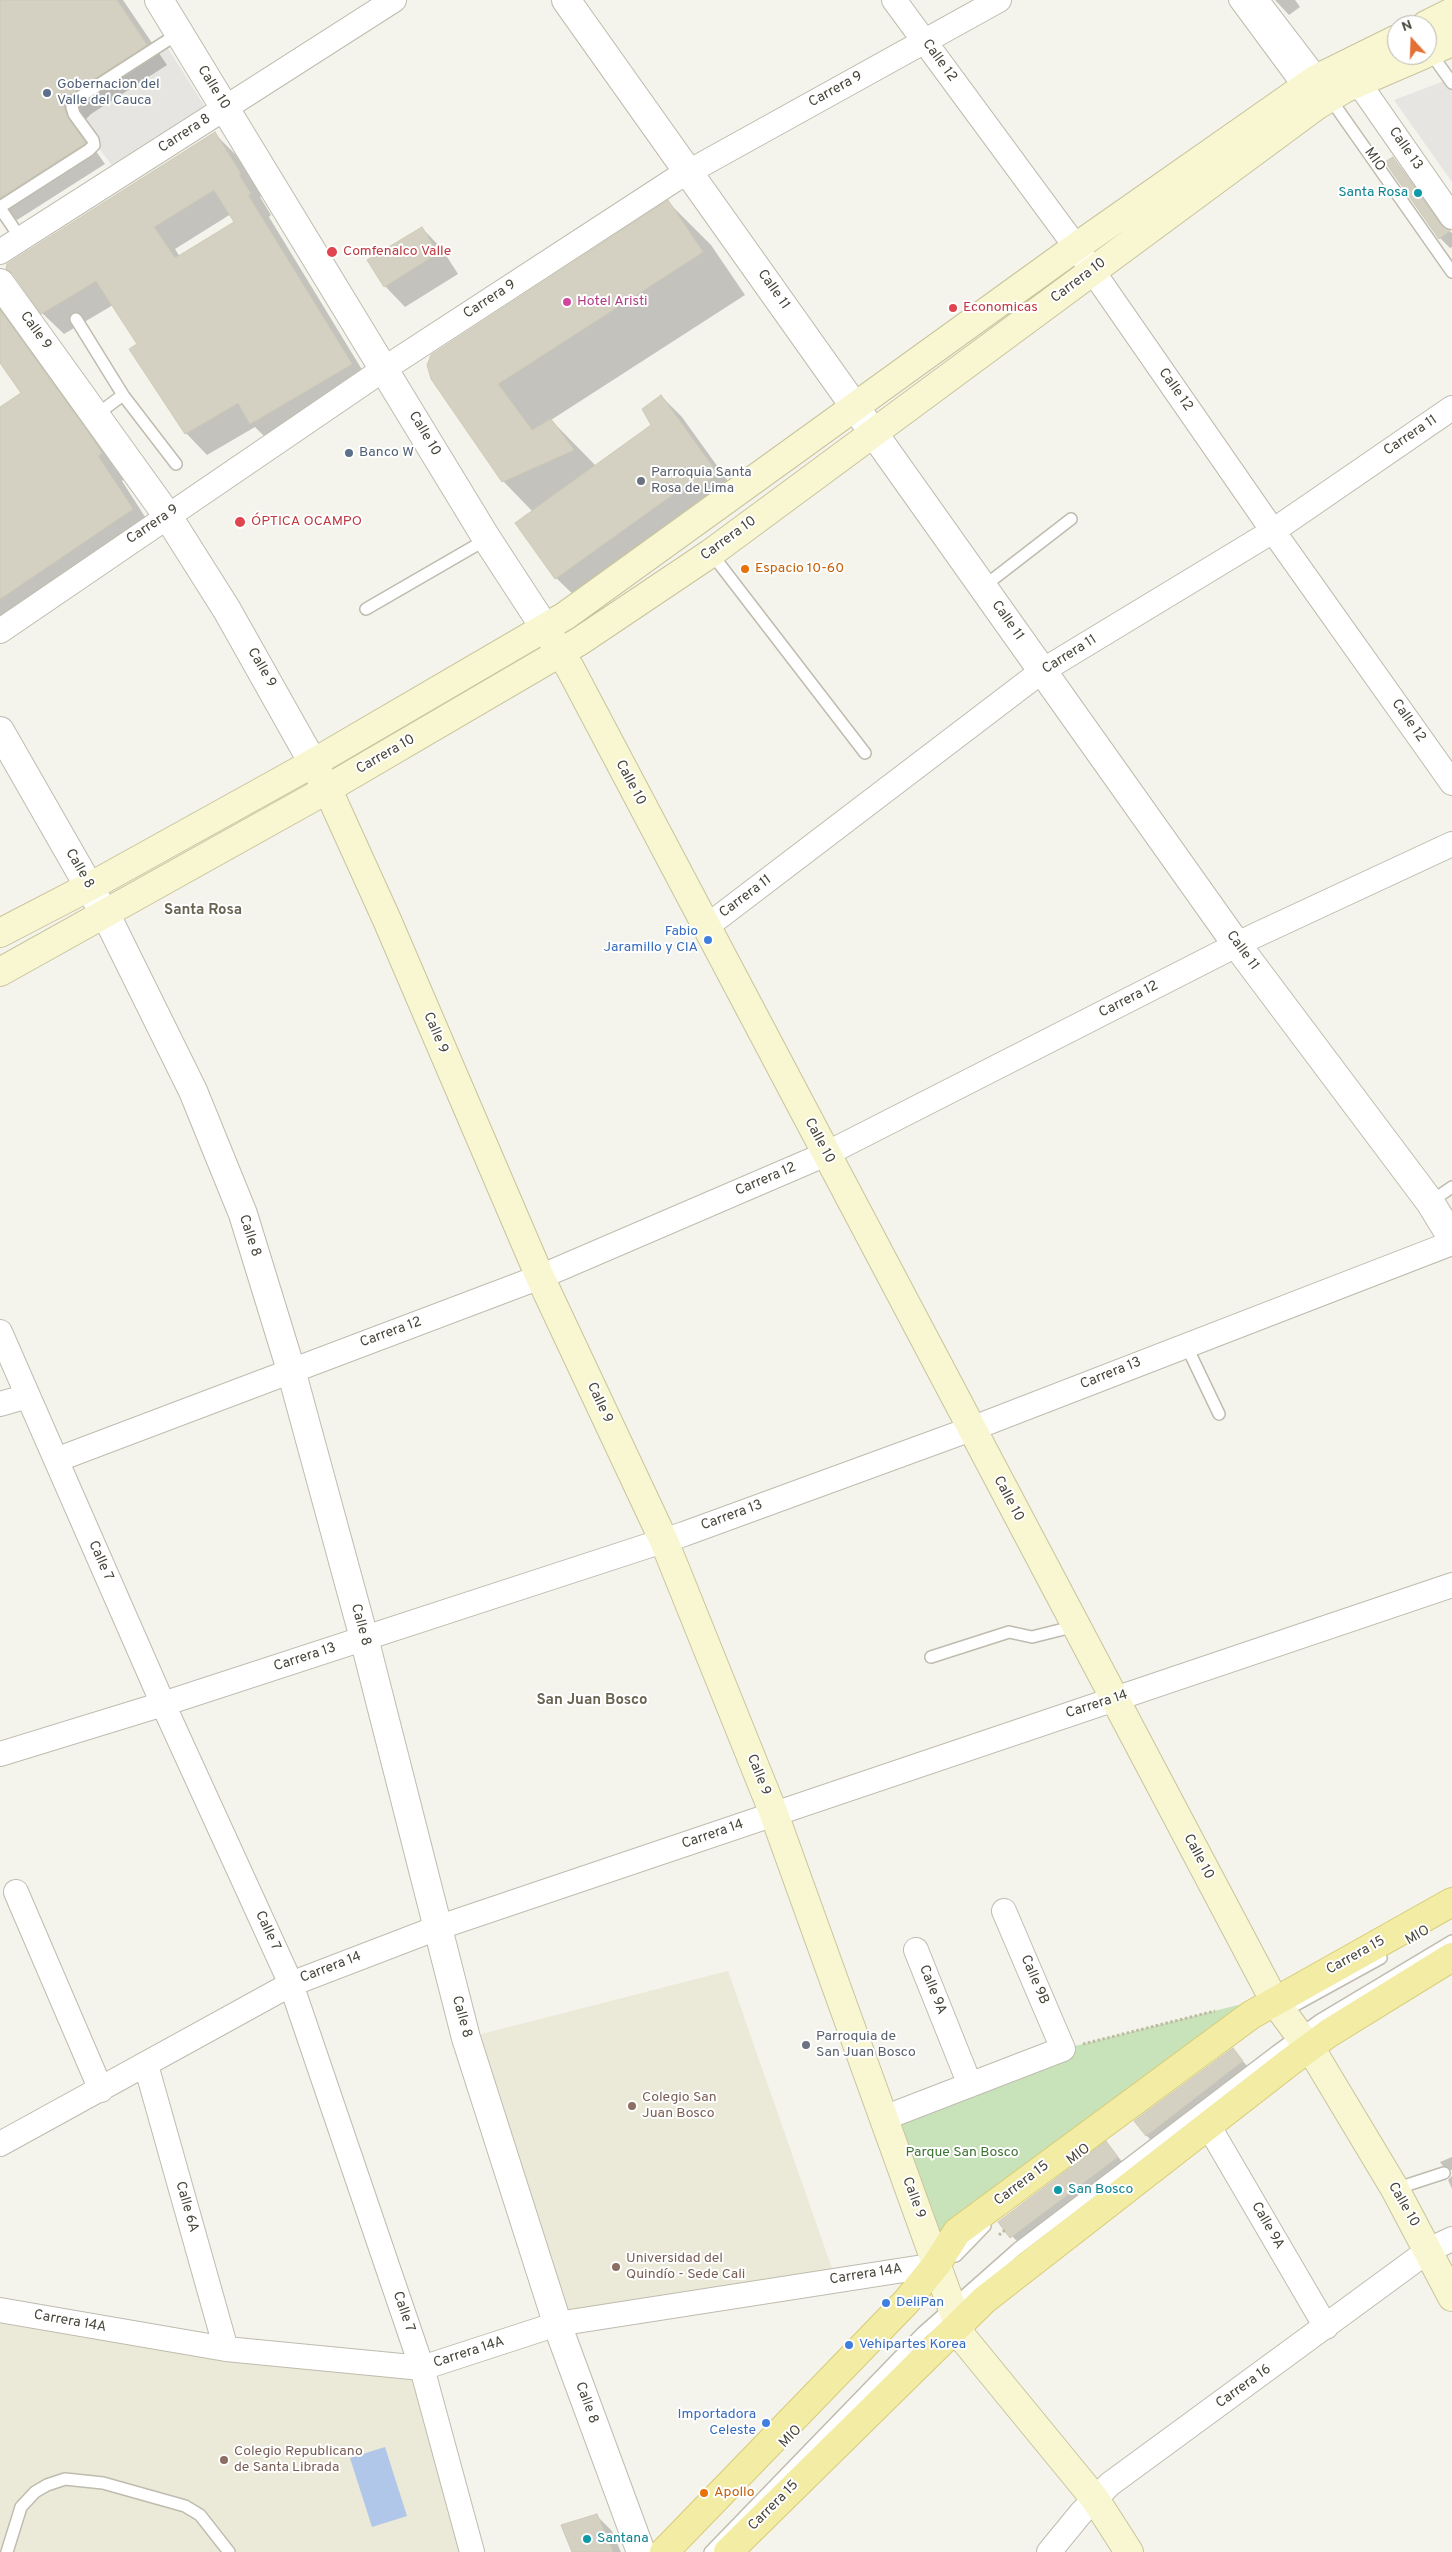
<!DOCTYPE html>
<meta charset="utf-8">
<style>
body{margin:0}
#map{position:relative;width:1452px;height:2552px;overflow:hidden;background:#f4f3ec;font-family:Overpass,sans-serif}
canvas{display:block}
.north{position:absolute;left:1387px;top:15px;width:50px;height:50px;box-sizing:border-box;background:#fff;border:1px solid #b6b5b0;border-radius:50%;rotate:340deg;font-size:14px;font-weight:700;line-height:20px;text-align:center;color:#48453a}
.north::after{content:'';display:block;margin:auto;width:18px;height:22px;background:#e27035;clip-path:polygon(50% 0,100% 100%,50% 72%,0 100%)}
</style>
<div id="map">
<canvas width="1452" height="2552"></canvas>
<div class="north">N</div>
</div>
<script>
const c = document.querySelector('canvas').getContext('2d');
c.lineJoin = 'round';
function paint(path, color) { c.fillStyle = color; c.fill(path, 'evenodd'); }
const toPath = rows => new Path2D(rows.map(r => 'M' + r).join(''));
function strokePath(path, color, width, dash) { c.strokeStyle = color; c.lineWidth = width; c.lineCap = dash ? 'butt' : 'round'; c.setLineDash(dash || []); c.stroke(path); }
function drawText(font, color, halo, rows, align = 'center') {
  c.font = font + ' Overpass,sans-serif'; c.lineWidth = 4; c.setLineDash([]); c.textBaseline = 'middle'; c.strokeStyle = halo; c.fillStyle = color; for (const [text, x, y, turn = 0] of rows) {
    c.save(); c.translate(x, y); c.rotate((+turn || 0) * Math.PI / 180); c.textAlign = isNaN(turn) ? turn : align; if (halo) c.strokeText(text, 0, 0); c.fillText(text, 0, 0); c.restore();
  }
}
paint(toPath([
 [728,1971,836,2280,557,2324,466,2038],
 [0,2310,422,2368,472,2552,0,2552]
]), '#ebe9d7');
paint(toPath([
 [1268,1988,936,2265,884,2118,1063,2049,1242,2004]
]), '#c8e3ba');
paint(toPath([
 [164,42,207,110,116,171,74,114,75,100],
 [1452,78,1452,182,1394,100]
]), '#e6e5e2');
paint(toPath([
 [385,2447,407,2516,372,2527,350,2458]
]), '#b0c7e9');
paint(toPath([
 [0,0,123,0,167,65,91,114,81,124,88,140,105,164,17,220,0,203],
 [1275,0,1295,0,1300,7,1289,15],
 [214,133,236,155,262,196,260,197,271,215,269,217,372,386,273,445,255,427,207,455,186,433,139,344,113,305,64,334,42,313],
 [231,214,236,222,180,257,175,249],
 [1392,159,1402,169,1445,228,1452,233,1452,247,1450,248,1440,238],
 [668,202,711,245,745,295,551,420,596,466,653,426,661,396,682,417,738,495,577,598,556,578,533,512,503,481,432,378],
 [422,228,442,249,458,274,405,307,385,286],
 [0,300,125,478,122,481,156,534,0,641,0,409,22,393,0,361],
 [1233,2050,1257,2077,1162,2151,1146,2135],
 [1106,2143,1132,2173,1027,2252,1000,2223],
 [1452,2157,1452,2170,1446,2170,1440,2162],
 [1452,2176,1452,2189,1448,2180],
 [597,2516,612,2531,621,2552,573,2552]
]), '#0003');
const building = toPath([
 [0,0,117,0,147,45,71,94,62,103,68,118,86,143,0,198,0,0],
 [215,132,241,174,239,175,251,194,248,195,352,364,250,424,238,403,185,434,129,349,137,344,96,281,41,314,13,274,6,269,7,264,215,132],
 [214,190,234,222,175,258,154,227,214,190],
 [1393,157,1441,225,1451,230,1439,239,1385,162,1393,157],
 [668,200,703,252,498,384,532,430,551,419,574,450,502,482,431,379,427,365,431,355,668,200],
 [422,227,438,253,384,287,367,260,422,227],
 [0,310,88,432,102,453,98,456,133,509,0,599,0,407,21,393,0,363,0,310],
 [661,395,718,474,688,495,682,488,555,579,515,523,651,425,642,409,661,395],
 [1233,2048,1243,2061,1146,2136,1134,2121,1233,2048],
 [1106,2141,1118,2157,1010,2238,998,2222,1106,2141],
 [597,2514,613,2552,572,2552,561,2525,597,2514]
]);
paint(building, '#d4d1c2');
strokePath(building, '#cecab6', 1);
const service = toPath([
 [1430,52,1452,83],
 [1329,97,1452,272],
 [0,207,89,150,94,145,93,140,74,114,72,107,75,100,179,33],
 [0,208,21,239],
 [76,319,123,395,176,464],
 [96,415,123,395],
 [711,553,865,753],
 [983,587,1071,519],
 [366,609,487,539],
 [1430,1202,1452,1187],
 [1186,1345,1219,1414],
 [931,1657,1009,1632,1032,1637,1076,1626],
 [1281,2013,1381,1958],
 [1395,2189,1444,2173],
 [956,2256,985,2226],
 [7,2552,21,2507,35,2492,47,2485,65,2479,103,2483,185,2506,200,2515,229,2552],
 [710,2552,922,2333,1017,2249,1277,2051,1320,2020,1452,1941]
]);
const pedestrian = toPath([
 [1238,0,1303,88]
]);
const minor = toPath([
 [894,0,1076,247,1273,531,1452,783],
 [1256,0,1328,94],
 [1358,82,1452,217],
 [0,252,394,0],
 [0,631,384,369,674,180,999,0],
 [706,927,1042,671,1273,531,1452,408],
 [0,1332,163,1704,291,1984,422,2368,472,2552],
 [0,1404,28,1396],
 [56,1460,540,1277,826,1154,1252,937,1452,844],
 [0,1754,163,1704,684,1534,971,1429,1452,1243],
 [16,1892,101,2090],
 [916,1950,970,2085],
 [146,2065,226,2349],
 [884,2118,1063,2049,1004,1911],
 [1208,2125,1326,2327],
 [0,2144,291,1984,437,1928,1452,1585],
 [0,2310,226,2349,422,2368,557,2324,936,2265],
 [1049,2552,1081,2513,1110,2484,1429,2250,1452,2239]
]);
const tertiary = toPath([
 [159,0,487,539,545,628],
 [566,0,1237,945,1430,1202,1452,1238],
 [0,283,167,515,227,610,313,763],
 [0,731,111,925,193,1091,243,1214,291,1370,364,1638,466,2038,561,2335,641,2552]
]);
const secondary = toPath([
 [1426,25,1452,12],
 [1427,53,1452,42],
 [545,628,570,668,1275,2002,1317,2059,1395,2189,1452,2297],
 [313,763,333,801,387,920,540,1277,664,1541,774,1814,963,2338,1095,2499,1129,2552],
 [0,933,102,880,313,763,565,616,1076,247,1316,79,1397,39],
 [0,972,310,799,580,641,711,553,1316,106,1344,89,1423,55]
]);
const primary = toPath([
 [664,2552,906,2302,936,2265,957,2232,1251,2015,1452,1902],
 [728,2552,984,2300,1287,2064,1329,2033,1452,1957]
]);
strokePath(service, '#bfbcaf', 14);
strokePath(pedestrian, '#bfbcaf', 20);
strokePath(minor, '#bfbcaf', 26);
strokePath(tertiary, '#bfbcaf', 30);
strokePath(secondary, '#c8c59d', 30);
strokePath(primary, '#d7cc77', 30);
strokePath(toPath([
 [1083,2044,1215,2011],
 [999,2235,1005,2230]
]), '#bfbaa2', 3, [2.5, 2.5]);
strokePath(service, '#fff', 11);
strokePath(pedestrian, '#fff', 18);
strokePath(minor, '#fff', 24);
strokePath(tertiary, '#fff', 28);
strokePath(secondary, '#f9f7d1', 28);
strokePath(primary, '#f3eca5', 28);
for (const [x, y, r, color] of [
 [47,93,5,"#5c6f8a"],
 [1418,193,5,"#0f9aa8"],
 [332,252,6,"#e0444e"],
 [567,302,5,"#d1479c"],
 [953,308,5,"#e0444e"],
 [349,453,5,"#5c6f8a"],
 [641,481,5,"#6b7280"],
 [240,522,6,"#e0444e"],
 [745,569,5,"#e8710a"],
 [708,940,5,"#3f7fe0"],
 [806,2045,5,"#6b7280"],
 [632,2106,5,"#8d6e63"],
 [1058,2190,5,"#0f9aa8"],
 [616,2267,5,"#8d6e63"],
 [886,2303,5,"#3f7fe0"],
 [849,2345,5,"#3f7fe0"],
 [766,2423,5,"#3f7fe0"],
 [224,2460,5,"#8d6e63"],
 [704,2493,5,"#e8710a"],
 [587,2539,5,"#0f9aa8"]
]) { const dot = new Path2D(); dot.arc(x, y, r, 0, 2 * Math.PI); c.fillStyle = color; c.fill(dot); strokePath(dot, '#fff', 2); }
drawText('14px', '#48453a', '#fff', [
 ["Calle 12",939,61,54],
 ["Calle 10",213,88,58],
 ["Carrera 9",836,90,-29],
 ["Carrera 8",185,134,-33],
 ["Calle 13",1405,149,55],
 ["MIO",1374,160,55],
 ["Carrera 10",1079,281,-37],
 ["Calle 11",773,290,55],
 ["Carrera 9",490,300,-33],
 ["Calle 9",35,331,54],
 ["Calle 12",1175,390,55],
 ["Calle 10",424,434,59],
 ["Carrera 11",1411,436,-34],
 ["Carrera 9",153,525,-34],
 ["Carrera 10",729,539,-36],
 ["Calle 11",1007,621,55],
 ["Carrera 11",1070,655,-32],
 ["Calle 9",261,668,60],
 ["Calle 12",1408,721,55],
 ["Carrera 10",386,755,-30],
 ["Calle 10",630,783,62],
 ["Calle 8",79,869,60],
 ["Carrera 11",746,897,-37],
 ["Calle 11",1242,951,54],
 ["Carrera 12",1129,1000,-27],
 ["Calle 9",435,1033,67],
 ["Calle 10",819,1141,62],
 ["Carrera 12",766,1180,-23],
 ["Calle 8",249,1236,72],
 ["Carrera 12",391,1333,-20],
 ["Carrera 13",1111,1374,-22],
 ["Calle 9",599,1403,65],
 ["Calle 10",1008,1499,62],
 ["Carrera 13",732,1516,-20],
 ["Calle 7",100,1561,66],
 ["Calle 8",360,1625,75],
 ["Carrera 13",305,1658,-18],
 ["Carrera 14",1097,1705,-18],
 ["Calle 9",758,1775,68],
 ["Carrera 14",713,1835,-19],
 ["Calle 10",1198,1857,62],
 ["Calle 7",267,1931,65],
 ["MIO",1418,1936,-30],
 ["Carrera 15",1356,1956,-29],
 ["Carrera 14",331,1968,-21],
 ["Calle 9B",1034,1980,67],
 ["Calle 9A",932,1990,68],
 ["Calle 8",461,2017,75],
 ["MIO",1079,2155,-37],
 ["Carrera 15",1022,2184,-37],
 ["Calle 9",913,2198,70],
 ["Calle 10",1403,2205,60],
 ["Calle 6A",186,2207,74],
 ["Calle 9A",1267,2226,60],
 ["Carrera 14A",866,2275,-9],
 ["Calle 7",403,2312,71],
 ["Carrera 14A",70,2322,10],
 ["Carrera 14A",469,2353,-18],
 ["Carrera 16",1244,2387,-36],
 ["Calle 8",586,2403,70],
 ["MIO",791,2437,-46],
 ["Carrera 15",774,2506,-45]
]);
drawText('14px', '#4e5e75', '#fff', [
 ["Gobernacion del",57,85],
 ["Valle del Cauca",57,101],
 ["Banco W",359,453]
], 'left');
drawText('14px', '#0d838f', '#fff', [
 ["Santa Rosa",1408,193,"right"],
 ["San Bosco",1068,2190],
 ["Santana",597,2539]
], 'left');
drawText('14px', '#be3a42', '#fff', [
 ["Comfenalco Valle",343,252],
 ["Economicas",963,308],
 ["ÓPTICA OCAMPO",251,522]
], 'left');
drawText('14px', '#b23c85', '#fff', [
 ["Hotel Aristi",577,302]
], 'left');
drawText('14px', '#5b616d', '#fff', [
 ["Parroquia Santa",651,473],
 ["Rosa de Lima",651,489],
 ["Parroquia de",816,2037],
 ["San Juan Bosco",816,2053]
], 'left');
drawText('14px', '#c56008', '#fff', [
 ["Espacio 10-60",755,569],
 ["Apollo",714,2493]
], 'left');
drawText('14px', '#366cbe', '#fff', [
 ["Fabio",698,932],
 ["Jaramillo y CIA",698,948],
 ["DeliPan",896,2303,"left"],
 ["Vehipartes Korea",859,2345,"left"],
 ["Importadora",756,2415],
 ["Celeste",756,2431]
], 'right');
drawText('14px', '#785e54', '#fff', [
 ["Colegio San",642,2098],
 ["Juan Bosco",642,2114],
 ["Universidad del",626,2259],
 ["Quindío - Sede Cali",626,2275],
 ["Colegio Republicano",234,2452],
 ["de Santa Librada",234,2468]
], 'left');
drawText('14px', '#3f7333', '#fff', [
 ["Parque San Bosco",962,2153]
]);
drawText('bold 15px', '#696452', '#fff', [
 ["Santa Rosa",203,911],
 ["San Juan Bosco",592,1701]
]);
</script>
